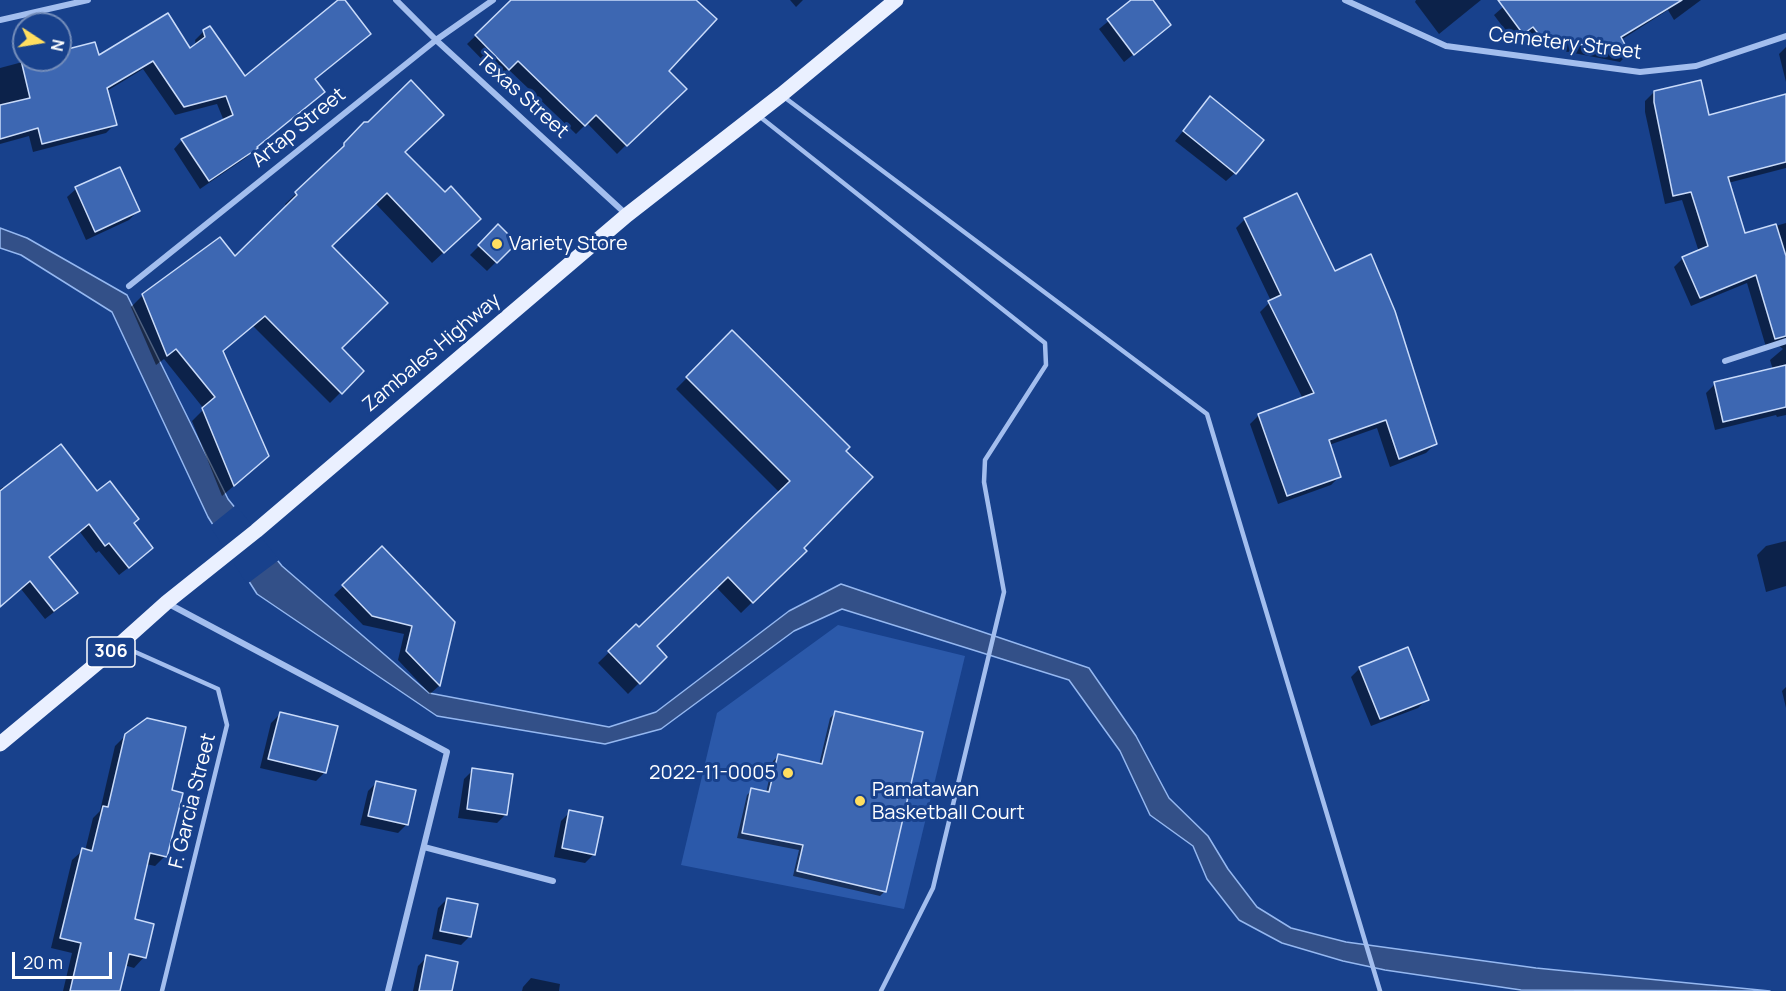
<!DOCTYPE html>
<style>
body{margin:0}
#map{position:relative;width:1786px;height:991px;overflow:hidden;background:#18418c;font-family:Manrope,sans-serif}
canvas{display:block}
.north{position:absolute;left:12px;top:12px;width:60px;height:60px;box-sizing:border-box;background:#18418c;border:2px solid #748dba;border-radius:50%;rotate:102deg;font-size:16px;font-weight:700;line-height:24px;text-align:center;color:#fff}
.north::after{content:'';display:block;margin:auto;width:21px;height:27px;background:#ffde60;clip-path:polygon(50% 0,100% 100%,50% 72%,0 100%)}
.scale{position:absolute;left:12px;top:952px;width:100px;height:27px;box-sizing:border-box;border:3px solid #fff;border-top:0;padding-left:8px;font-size:18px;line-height:21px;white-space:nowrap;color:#fff;-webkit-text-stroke:4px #18418c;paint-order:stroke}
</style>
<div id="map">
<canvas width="1786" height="991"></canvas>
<div class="north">N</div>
<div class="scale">20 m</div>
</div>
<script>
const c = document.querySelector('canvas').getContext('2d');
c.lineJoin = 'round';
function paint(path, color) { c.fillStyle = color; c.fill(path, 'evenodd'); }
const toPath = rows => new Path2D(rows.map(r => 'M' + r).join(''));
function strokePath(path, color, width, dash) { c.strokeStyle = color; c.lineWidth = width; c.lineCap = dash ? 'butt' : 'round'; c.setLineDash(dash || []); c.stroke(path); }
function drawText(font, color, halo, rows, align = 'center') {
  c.font = font + ' Manrope,sans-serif'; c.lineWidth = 6; c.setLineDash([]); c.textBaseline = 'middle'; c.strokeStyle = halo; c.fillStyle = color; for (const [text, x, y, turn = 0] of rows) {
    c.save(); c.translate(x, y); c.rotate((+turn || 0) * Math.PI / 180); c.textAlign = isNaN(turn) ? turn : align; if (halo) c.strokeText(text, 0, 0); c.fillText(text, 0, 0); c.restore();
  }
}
paint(toPath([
 [838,625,965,656,904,909,681,865,717,713]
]), '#2b59aa');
const water = toPath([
 [0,228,27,238,127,295,228,499,282,566,429,693,609,727,656,712,789,611,841,584,1089,668,1136,736,1169,798,1208,836,1228,869,1257,907,1291,928,1346,942,1536,968,1770,991,1521,990,1385,970,1343,961,1282,943,1239,920,1207,879,1193,846,1150,815,1120,751,1069,680,842,609,794,631,661,729,605,744,437,716,257,594,208,517,112,312,21,255,0,248,0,228]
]);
paint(water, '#335088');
strokePath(water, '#95b8f1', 1.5);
paint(toPath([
 [236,505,279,560,247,584,210,526]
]), '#18418c');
paint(toPath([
 [341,0,343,0,369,34,314,80,247,157,200,189,174,149,182,140,224,121,217,104,175,115,143,69,107,91,115,124,106,133,33,152,29,136,0,144,0,68,30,60,60,60,60,52,98,57,189,50,196,45,195,40,204,31,245,78],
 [520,0,694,0,667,71,652,119,617,154,587,123,576,134,508,69,499,77,467,44,507,6],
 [790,0,803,0,796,7],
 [1134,0,1151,0,1170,25,1124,62,1099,29],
 [1416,0,1481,0,1439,34,1415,2],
 [1511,0,1701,0,1674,20,1668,10,1621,40,1628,54,1620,62,1532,45,1523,34,1514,42,1494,15],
 [1786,47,1786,82,1779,54],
 [1654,92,1708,116,1786,96,1786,168,1728,183,1744,235,1786,223,1786,415,1777,417,1776,415,1715,430,1706,393,1715,384,1773,370,1770,360,1783,349,1777,344,1766,347,1747,283,1691,306,1674,267,1683,258,1699,252,1682,200,1665,204,1645,112,1645,101],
 [1210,98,1235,173,1226,181,1175,141],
 [353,135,403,153,468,230,432,263,375,203,330,246,339,349,362,371,330,403,253,326,222,352,256,467,222,496,192,421,204,409,164,359,156,365,131,307,143,295,235,258,287,207,285,204,334,158],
 [119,169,138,211,129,220,86,240,67,197,76,189],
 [1245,219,1334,273,1435,444,1426,453,1390,467,1377,428,1329,445,1340,476,1331,485,1278,504,1250,424,1259,415,1303,399,1260,312,1271,301,1236,228],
 [498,227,515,243,487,271,470,255],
 [732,332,848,447,802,548,805,551,741,613,716,587,655,646,665,657,628,694,598,663,636,626,639,630,780,493,676,389],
 [3,487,5,489,97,493,133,524,142,557,119,575,99,551,96,553,80,532,48,558,76,593,67,602,45,619,21,589,0,606,0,489],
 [1786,541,1786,586,1766,592,1757,555,1766,546],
 [382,549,453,622,439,686,430,694,398,660,404,634,363,625,334,595],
 [1360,668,1427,699,1418,708,1371,726,1351,677],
 [1786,687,1786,708,1782,691],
 [835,713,885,891,880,896,793,876,799,850,737,838,747,795,752,790,766,793,773,761,778,756,819,765,830,718],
 [280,714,325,772,316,781,260,768,271,723],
 [126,735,170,791,165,856,155,866,146,864,133,920,144,957,134,968,124,965,118,991,63,991,72,953,51,948,72,860,83,850,85,851,93,818,100,811,115,746],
 [473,770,506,814,497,823,458,818,464,779],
 [377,782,407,824,398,833,360,825,368,791],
 [570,812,594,854,585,863,554,857,561,821],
 [447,899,470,936,461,945,432,939,438,908],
 [427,957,450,991,413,991,418,966],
 [531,978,560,984,559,991,522,991,523,987]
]), '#0007');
const building = toPath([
 [338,0,345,0,371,34,315,79,325,92,257,147,258,148,209,181,181,139,233,115,226,96,184,107,153,61,107,88,117,125,42,144,38,128,0,139,0,105,30,98,21,60,60,60,60,51,95,42,99,55,168,13,190,48,205,37,203,30,210,26,245,76,338,0],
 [511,0,696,0,717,19,669,71,687,89,627,146,596,115,585,126,518,61,509,70,475,35,511,0],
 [1131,0,1153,0,1171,25,1134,55,1107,19,1131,0],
 [1498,0,1682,0,1621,37,1630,54,1541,37,1533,27,1523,34,1498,0],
 [411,80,444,115,405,152,445,192,451,186,481,219,444,253,387,193,332,246,388,303,342,348,364,371,342,394,265,316,223,351,269,456,234,486,202,408,215,397,176,349,167,356,142,294,220,237,235,256,297,195,295,192,344,146,344,143,364,122,368,122,411,80],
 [1701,80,1709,115,1786,94,1786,162,1728,177,1745,233,1776,224,1786,256,1786,336,1775,339,1756,275,1700,298,1682,257,1708,246,1691,192,1673,196,1654,102,1654,91,1701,80],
 [1210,96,1264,140,1236,174,1183,131,1210,96],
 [120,167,140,211,95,232,75,187,120,167],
 [1297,193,1335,271,1371,254,1395,311,1437,444,1399,459,1386,420,1329,440,1341,477,1287,496,1258,414,1314,393,1268,301,1281,295,1244,218,1297,193],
 [498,224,517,243,497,263,478,245,498,224],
 [732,330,850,447,846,451,873,477,804,548,807,551,753,603,728,577,657,646,667,657,640,684,608,651,636,624,639,627,790,481,686,377,732,330],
 [1786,365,1786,407,1723,422,1714,382,1786,365],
 [61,444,97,491,110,481,139,519,134,523,153,548,129,568,109,543,105,546,89,524,49,557,78,593,54,611,30,581,0,607,0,491,61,444],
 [382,546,455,622,440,686,406,651,412,626,372,616,342,585,382,546],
 [1408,647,1429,700,1380,719,1359,667,1408,647],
 [835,711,923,732,886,892,797,871,803,845,742,833,751,788,769,792,778,754,822,764,835,711],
 [280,712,338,726,326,773,268,759,280,712],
 [147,718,186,727,172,790,183,793,167,857,150,853,135,919,154,924,146,958,129,954,120,991,70,991,81,943,60,938,82,848,92,851,103,806,108,807,125,734,147,718],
 [472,768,513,774,507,815,467,809,472,768],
 [376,781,416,790,408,825,368,816,376,781],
 [569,810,603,817,595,855,562,848,569,810],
 [447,898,478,904,471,937,440,931,447,898],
 [426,955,458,962,452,991,419,991,426,955]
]);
paint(building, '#3d67b2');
strokePath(building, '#c9dbfa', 1.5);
strokePath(toPath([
 [784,97,1207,414,1380,991],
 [759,116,1045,343,1046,365,985,460,984,482,1004,592,933,888,881,991],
 [124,647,218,689,227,725,162,991]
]), '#a3beee', 4.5);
strokePath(toPath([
 [396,0,436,40,626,214],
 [1345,0,1446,46,1640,72,1696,66,1786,36],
 [0,20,88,0],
 [129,286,436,40,493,0],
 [1725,361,1786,341],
 [167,603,447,752,388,991],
 [424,847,553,881]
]), '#a3beee', 6);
strokePath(toPath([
 [0,744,119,645,167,602,256,531,627,215,781,95,896,0]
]), '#eaf0ff', 15);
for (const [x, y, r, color] of [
 [497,244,6,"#ffde60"],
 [788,773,6,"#ffde60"],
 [860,801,6,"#ffde60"]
]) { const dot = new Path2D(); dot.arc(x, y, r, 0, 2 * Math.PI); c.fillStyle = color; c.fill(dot); strokePath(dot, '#18418c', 2); }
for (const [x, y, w] of [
 [111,652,48]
]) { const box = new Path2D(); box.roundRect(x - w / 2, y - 15, w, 30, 4.5); c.fillStyle = '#18418c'; c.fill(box); strokePath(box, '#fff', 1.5); }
drawText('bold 18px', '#fff', null, [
 ["306",111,652]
]);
drawText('20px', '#fff', '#18418c', [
 ["Cemetery Street",1565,44,7],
 ["Texas Street",522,96,42],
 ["Artap Street",299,128,-39],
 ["Zambales Highway",432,353,-40],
 ["F. Garcia Street",193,801,-76]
]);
drawText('20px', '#fff', '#18418c', [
 ["Variety Store",509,244],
 ["2022-11-0005",776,773,"right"],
 ["Pamatawan",872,790],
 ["Basketball Court",872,813]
], 'left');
</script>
